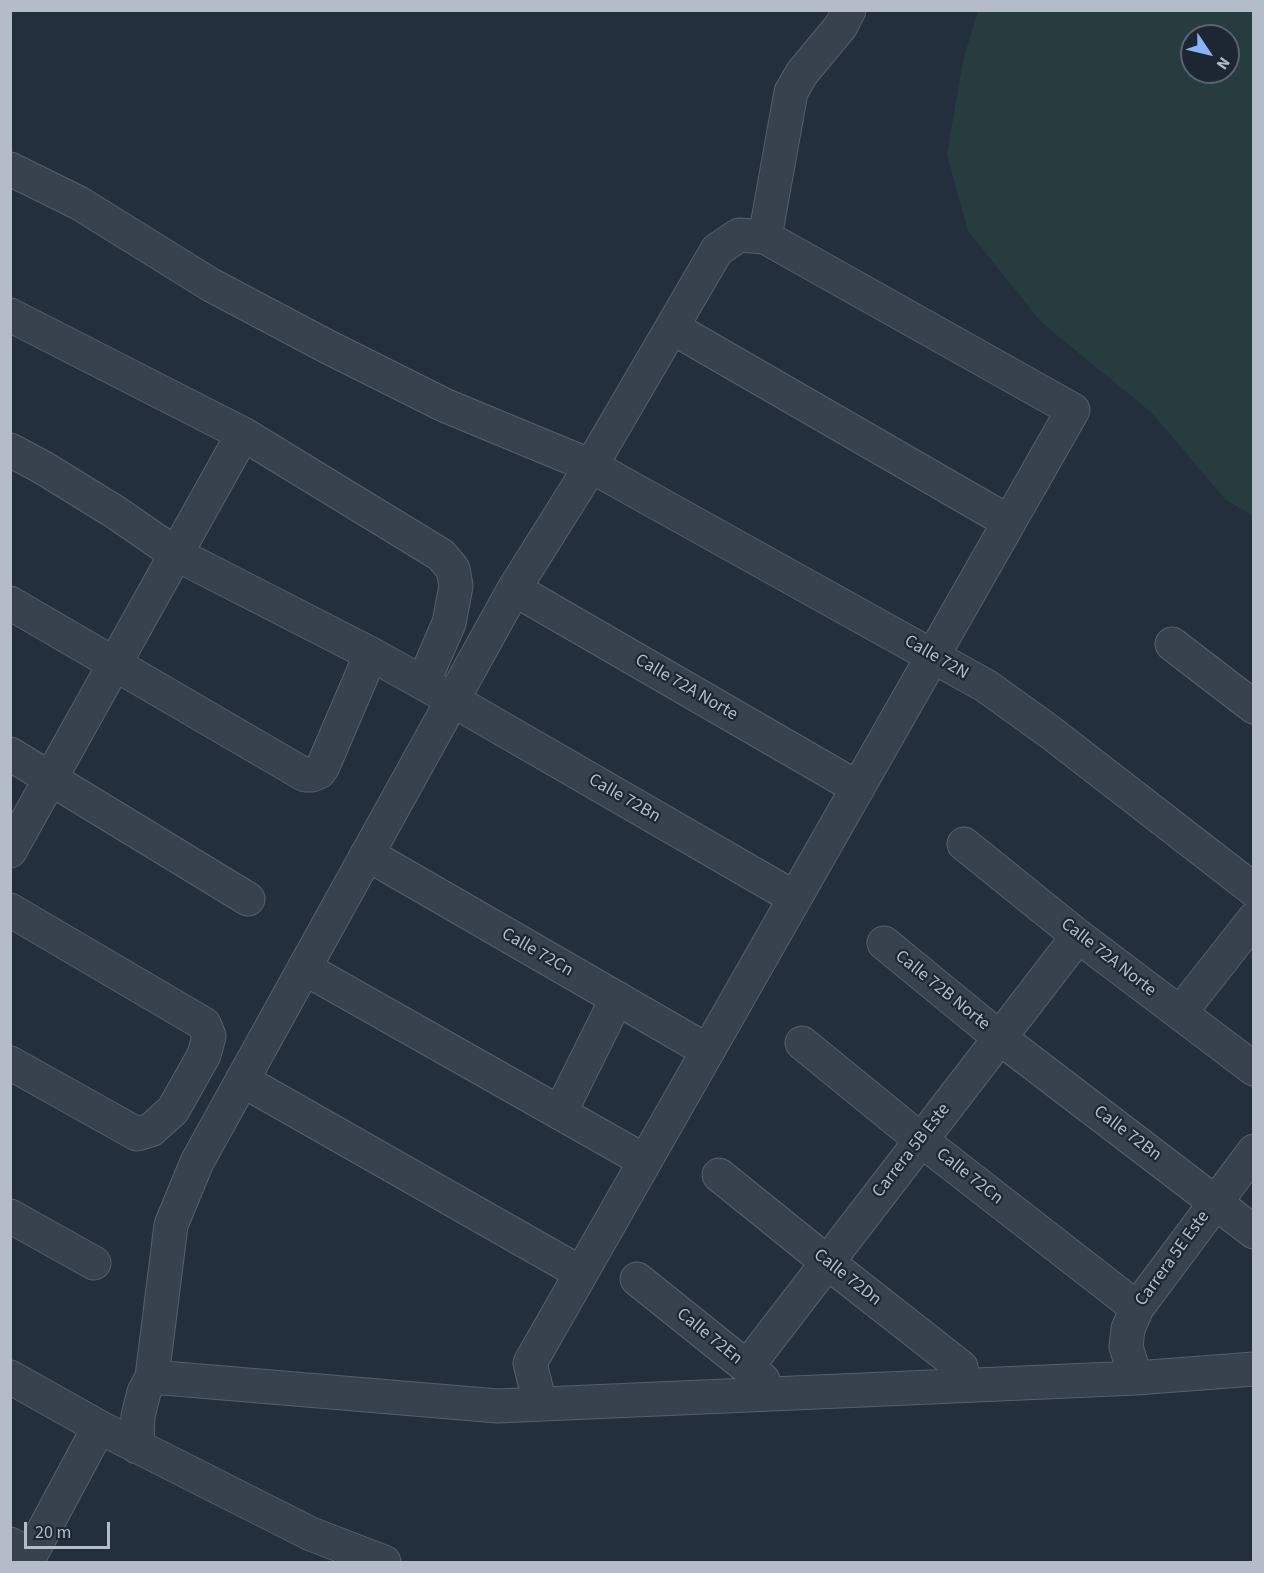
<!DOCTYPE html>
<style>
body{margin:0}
#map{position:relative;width:1264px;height:1573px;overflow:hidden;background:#242f3e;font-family:"Source Sans 3",sans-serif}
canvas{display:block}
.frame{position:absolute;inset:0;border:12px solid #b4bcc9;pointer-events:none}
.north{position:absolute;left:1180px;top:24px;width:60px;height:60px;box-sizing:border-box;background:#1d2633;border:2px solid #59626f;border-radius:50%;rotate:125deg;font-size:16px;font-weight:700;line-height:24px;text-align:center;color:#b4bcc9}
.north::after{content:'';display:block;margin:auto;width:21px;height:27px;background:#8ab4f8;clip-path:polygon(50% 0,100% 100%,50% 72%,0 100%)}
.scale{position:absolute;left:24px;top:1522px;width:86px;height:27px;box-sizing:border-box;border:3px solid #b4bcc9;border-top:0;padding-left:8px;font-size:18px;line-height:21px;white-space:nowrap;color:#b4bcc9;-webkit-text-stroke:4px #1d2633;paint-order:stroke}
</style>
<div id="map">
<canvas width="1264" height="1573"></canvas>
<div class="frame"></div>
<div class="north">N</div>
<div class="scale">20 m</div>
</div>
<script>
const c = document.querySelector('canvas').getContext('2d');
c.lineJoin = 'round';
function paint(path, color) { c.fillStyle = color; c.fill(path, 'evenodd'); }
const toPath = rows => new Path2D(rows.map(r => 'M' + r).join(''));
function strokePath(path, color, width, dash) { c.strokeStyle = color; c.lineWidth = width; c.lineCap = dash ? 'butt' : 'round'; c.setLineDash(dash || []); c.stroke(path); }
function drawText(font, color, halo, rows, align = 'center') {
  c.font = font + ' "Source Sans 3",sans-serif'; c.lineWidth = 4.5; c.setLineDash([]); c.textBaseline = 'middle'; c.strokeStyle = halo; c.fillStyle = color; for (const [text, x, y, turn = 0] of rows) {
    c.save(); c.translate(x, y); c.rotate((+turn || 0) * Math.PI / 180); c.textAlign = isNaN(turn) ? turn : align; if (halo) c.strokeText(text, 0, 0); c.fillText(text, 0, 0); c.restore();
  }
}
paint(toPath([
 [978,11,1253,11,1253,516,1225,499,1152,413,1042,323,968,231,947,155,963,60],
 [1192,36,1228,36,1228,72,1192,72]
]), '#263c3f');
const minor = toPath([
 [10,169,79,203,211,285,328,347,444,405,591,466,986,686,1050,732,1254,890],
 [765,237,791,92,802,73,841,26,849,10],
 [10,315,243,434,441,555,453,569,456,586,449,623,423,683],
 [673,328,1009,522],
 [10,450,42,467,115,512,176,554,371,654,423,683,795,898],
 [514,589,858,788],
 [10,603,305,775,312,775,319,772,323,766,371,654],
 [1172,644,1254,707],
 [10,754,248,899],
 [964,844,1078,936,1254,1069],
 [10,851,243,434],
 [367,854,708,1051],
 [10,910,204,1024,209,1036,204,1055,173,1110,151,1130,137,1134,10,1063],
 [884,943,1000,1038,1254,1232],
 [304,968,645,1161],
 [1180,1013,1254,919],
 [802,1043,921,1140,1137,1308],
 [242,1080,581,1273],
 [560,1113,617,998],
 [719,1175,827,1262,961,1367,965,1385],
 [10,1216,94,1263],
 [637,1279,763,1380],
 [747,1367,1078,936],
 [10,1377,99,1427,311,1534,384,1562],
 [152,1377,498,1406,1136,1378,1254,1369],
 [1136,1378,1126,1347,1128,1329,1137,1308,1254,1151],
 [137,1447,138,1416,144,1392,152,1377,171,1225,197,1162,514,589,591,466,717,250,739,235,765,237,1073,410,530,1363,540,1404],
 [10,1544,30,1556,99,1427]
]);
strokePath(minor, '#565f6c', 35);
strokePath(minor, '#38414e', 33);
drawText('18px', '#b4bcc9', '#1d2633', [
 ["Calle 72N",936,658,30],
 ["Calle 72A Norte",686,688,30],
 ["Calle 72Bn",624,799,30],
 ["Calle 72Cn",537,953,30],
 ["Calle 72A Norte",1108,958,38],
 ["Calle 72B Norte",942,991,39],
 ["Calle 72Bn",1127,1134,37],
 ["Carrera 5B Este",912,1151,-52],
 ["Calle 72Cn",969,1177,38],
 ["Carrera 5E Este",1173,1259,-54],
 ["Calle 72Dn",847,1278,38],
 ["Calle 72En",709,1337,39]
]);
</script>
